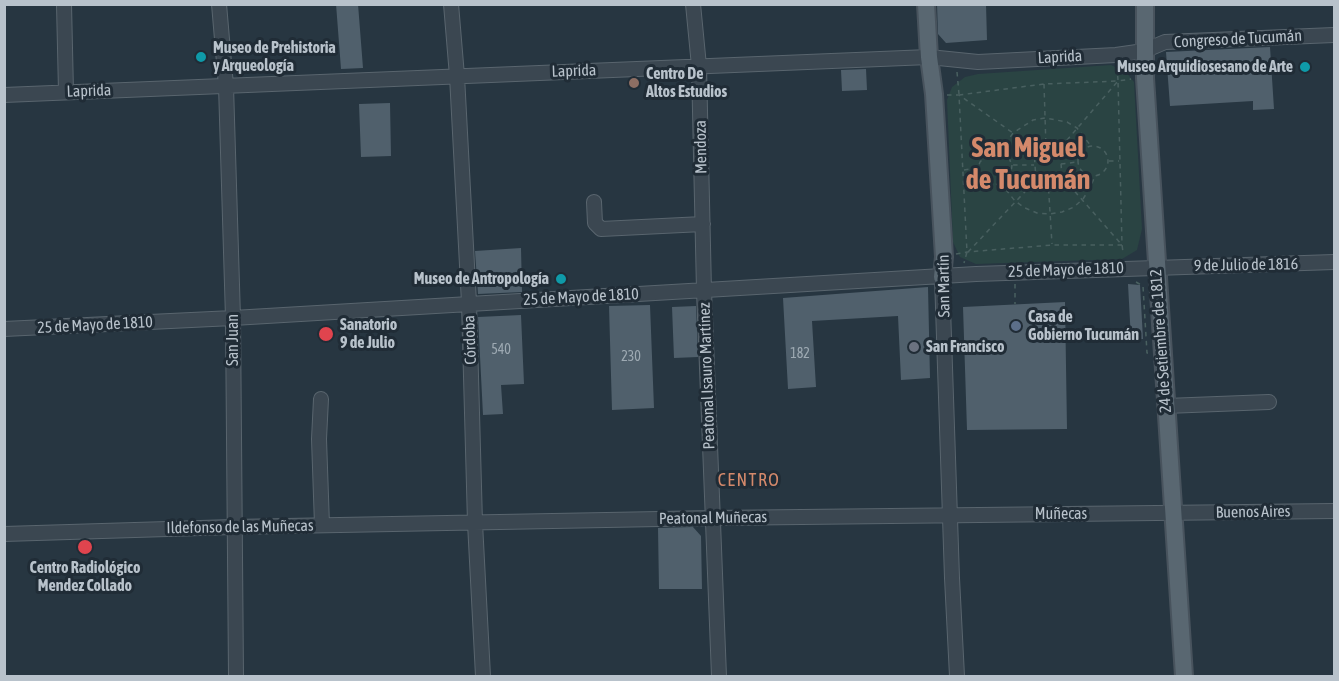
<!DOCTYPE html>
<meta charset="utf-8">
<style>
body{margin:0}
#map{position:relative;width:1339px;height:681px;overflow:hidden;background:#273641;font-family:"Asap Condensed",sans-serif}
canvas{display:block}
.frame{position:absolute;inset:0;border:6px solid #b8c2cb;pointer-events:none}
</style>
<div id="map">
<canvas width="1339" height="681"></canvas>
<div class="frame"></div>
</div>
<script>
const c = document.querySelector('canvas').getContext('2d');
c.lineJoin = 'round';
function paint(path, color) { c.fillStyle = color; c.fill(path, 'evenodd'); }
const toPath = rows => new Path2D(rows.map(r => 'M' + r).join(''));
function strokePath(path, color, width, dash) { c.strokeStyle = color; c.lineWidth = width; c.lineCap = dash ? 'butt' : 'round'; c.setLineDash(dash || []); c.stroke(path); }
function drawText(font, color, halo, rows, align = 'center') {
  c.font = font + ' "Asap Condensed",sans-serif'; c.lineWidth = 6; c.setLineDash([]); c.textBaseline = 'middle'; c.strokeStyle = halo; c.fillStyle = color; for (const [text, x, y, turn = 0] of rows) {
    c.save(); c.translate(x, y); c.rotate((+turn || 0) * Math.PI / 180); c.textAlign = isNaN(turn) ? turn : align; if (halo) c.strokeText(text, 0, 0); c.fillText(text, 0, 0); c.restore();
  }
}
paint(toPath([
 [1111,65,1126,72,1134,82,1142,229,1137,250,1122,259,976,264,960,257,953,242,947,100,952,87,965,77,978,74]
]), '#2a4443');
paint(toPath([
 [336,4,358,4,363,68,341,69],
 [937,4,986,4,987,40,946,43,938,34],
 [1270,47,1274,109,1253,110,1253,101,1170,106,1166,52],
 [866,69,867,90,842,91,841,70],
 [390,103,391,156,361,157,359,104],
 [521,248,522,292,478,294,475,251],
 [1128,284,1140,285,1143,339,1131,340],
 [928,287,930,378,901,380,898,316,812,321,816,387,788,389,783,298],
 [1065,302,1067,429,967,430,963,307],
 [650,305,654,408,612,410,609,306],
 [696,306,698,357,674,358,672,307],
 [521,315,524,384,501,385,503,414,483,415,478,317],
 [693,527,701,536,702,589,659,589,658,528]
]), '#50606c');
const minor = toPath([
 [64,4,66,92],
 [219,4,226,86,233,318,236,676],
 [451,4,457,76,469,303,475,523,483,676],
 [693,4,699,66,704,291,719,676],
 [4,95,929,57,978,62,1116,55,1144,51,1165,42,1334,35],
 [594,202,595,223,601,229,703,224],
 [942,277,952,578,957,676],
 [4,329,233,318,976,274,1334,262],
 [321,399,319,439,322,525],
 [1166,406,1269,402],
 [4,534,233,527,713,518,1334,511]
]);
const major = toPath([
 [926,4,929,57,934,94,944,257,942,277],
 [1145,4,1145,78,1184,676]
]);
strokePath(minor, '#59656e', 16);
strokePath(major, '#48535d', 20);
strokePath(toPath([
 [1117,67,1118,80],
 [957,72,959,94],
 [1044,84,1046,148],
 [947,95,959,95,1013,133,1033,149],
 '1078 161a15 15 0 1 1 30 0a15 15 0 1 1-30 0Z',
 [1061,147,1118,81,1131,79],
 [1003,153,1006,143,1013,133,1033,120,1045,118,1067,122,1077,128,1091,146],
 [1109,161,1119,161],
 [1061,164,1077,162],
 [1012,165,1011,173,1004,183,1007,191,1015,201,1025,208,1037,213,1050,214,1062,212,1074,207,1083,199,1090,188,1095,176],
 [978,168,978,172,987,182,994,185,1003,183],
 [964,170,978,168,980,162,986,156,994,153,1003,153,1009,158,1012,165,1034,165],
 [1063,178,1122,245,1123,252],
 [1048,180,1052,244],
 [968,252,1036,180,1062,178,1060,148,1034,150,1036,180],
 [956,254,967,252,1052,245,1122,245,1118,81,1044,84,959,95,967,252,964,263],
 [1136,282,1143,286,1147,353,1148,353],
 [1015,284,1015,304]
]), '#496060', 1.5, [4.5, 4.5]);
strokePath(minor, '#3b4751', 14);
strokePath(major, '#596771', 16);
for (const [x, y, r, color] of [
 [201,57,6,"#0f9aa8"],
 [1305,67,6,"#0f9aa8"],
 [634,83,6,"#8d6e63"],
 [561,279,6,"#0f9aa8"],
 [1016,326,6,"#5c6f8a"],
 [326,334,8,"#e0444e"],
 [914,347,6,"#6b7280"],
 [85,547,8,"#e0444e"]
]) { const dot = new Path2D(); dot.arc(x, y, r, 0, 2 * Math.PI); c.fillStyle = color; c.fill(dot); strokePath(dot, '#202c36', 2); }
drawText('14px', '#9eaab3', null, [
 ["540",501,350],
 ["182",800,354],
 ["230",631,357]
]);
drawText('16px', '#b8c2cb', '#202c36', [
 ["Congreso de Tucumán",1238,39,-3],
 ["Laprida",1060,57,-3],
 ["Laprida",574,71,-2],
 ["Laprida",89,91,-2],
 ["Mendoza",701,147,-91],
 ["9 de Julio de 1816",1246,265,-1],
 ["25 de Mayo de 1810",1066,270,-2],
 ["San Martín",944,286,-91],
 ["25 de Mayo de 1810",581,297,-3],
 ["25 de Mayo de 1810",95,325,-3],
 ["San Juan",233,340,-90],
 ["Córdoba",470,340,-92],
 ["24 de Setiembre de 1812",1161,341,-94],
 ["Peatonal Isauro Martínez",707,376,-92],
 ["Buenos Aires",1253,512,-1],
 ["Muñecas",1061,514],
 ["Peatonal Muñecas",713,518,-1],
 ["Ildefonso de las Muñecas",240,527,-1]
]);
drawText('bold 16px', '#b8c2cb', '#202c36', [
 ["Museo de Prehistoria",213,48],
 ["y Arqueología",213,66],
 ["Museo Arquidiosesano de Arte",1293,67,"right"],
 ["Centro De",646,74],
 ["Altos Estudios",646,92],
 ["Museo de Antropología",549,279,"right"],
 ["Casa de",1028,317],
 ["Gobierno Tucumán",1028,335],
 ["Sanatorio",340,325],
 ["9 de Julio",340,343],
 ["San Francisco",926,347],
 ["Centro Radiológico",85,568,"center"],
 ["Mendez Collado",85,586,"center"]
], 'left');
c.letterSpacing = '1.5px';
drawText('18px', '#d4896b', '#202c36', [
 ["CENTRO",749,480]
]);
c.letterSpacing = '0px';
drawText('bold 28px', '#d4896b', '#202c36', [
 ["San Miguel",1028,148],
 ["de Tucumán",1028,180]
]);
</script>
